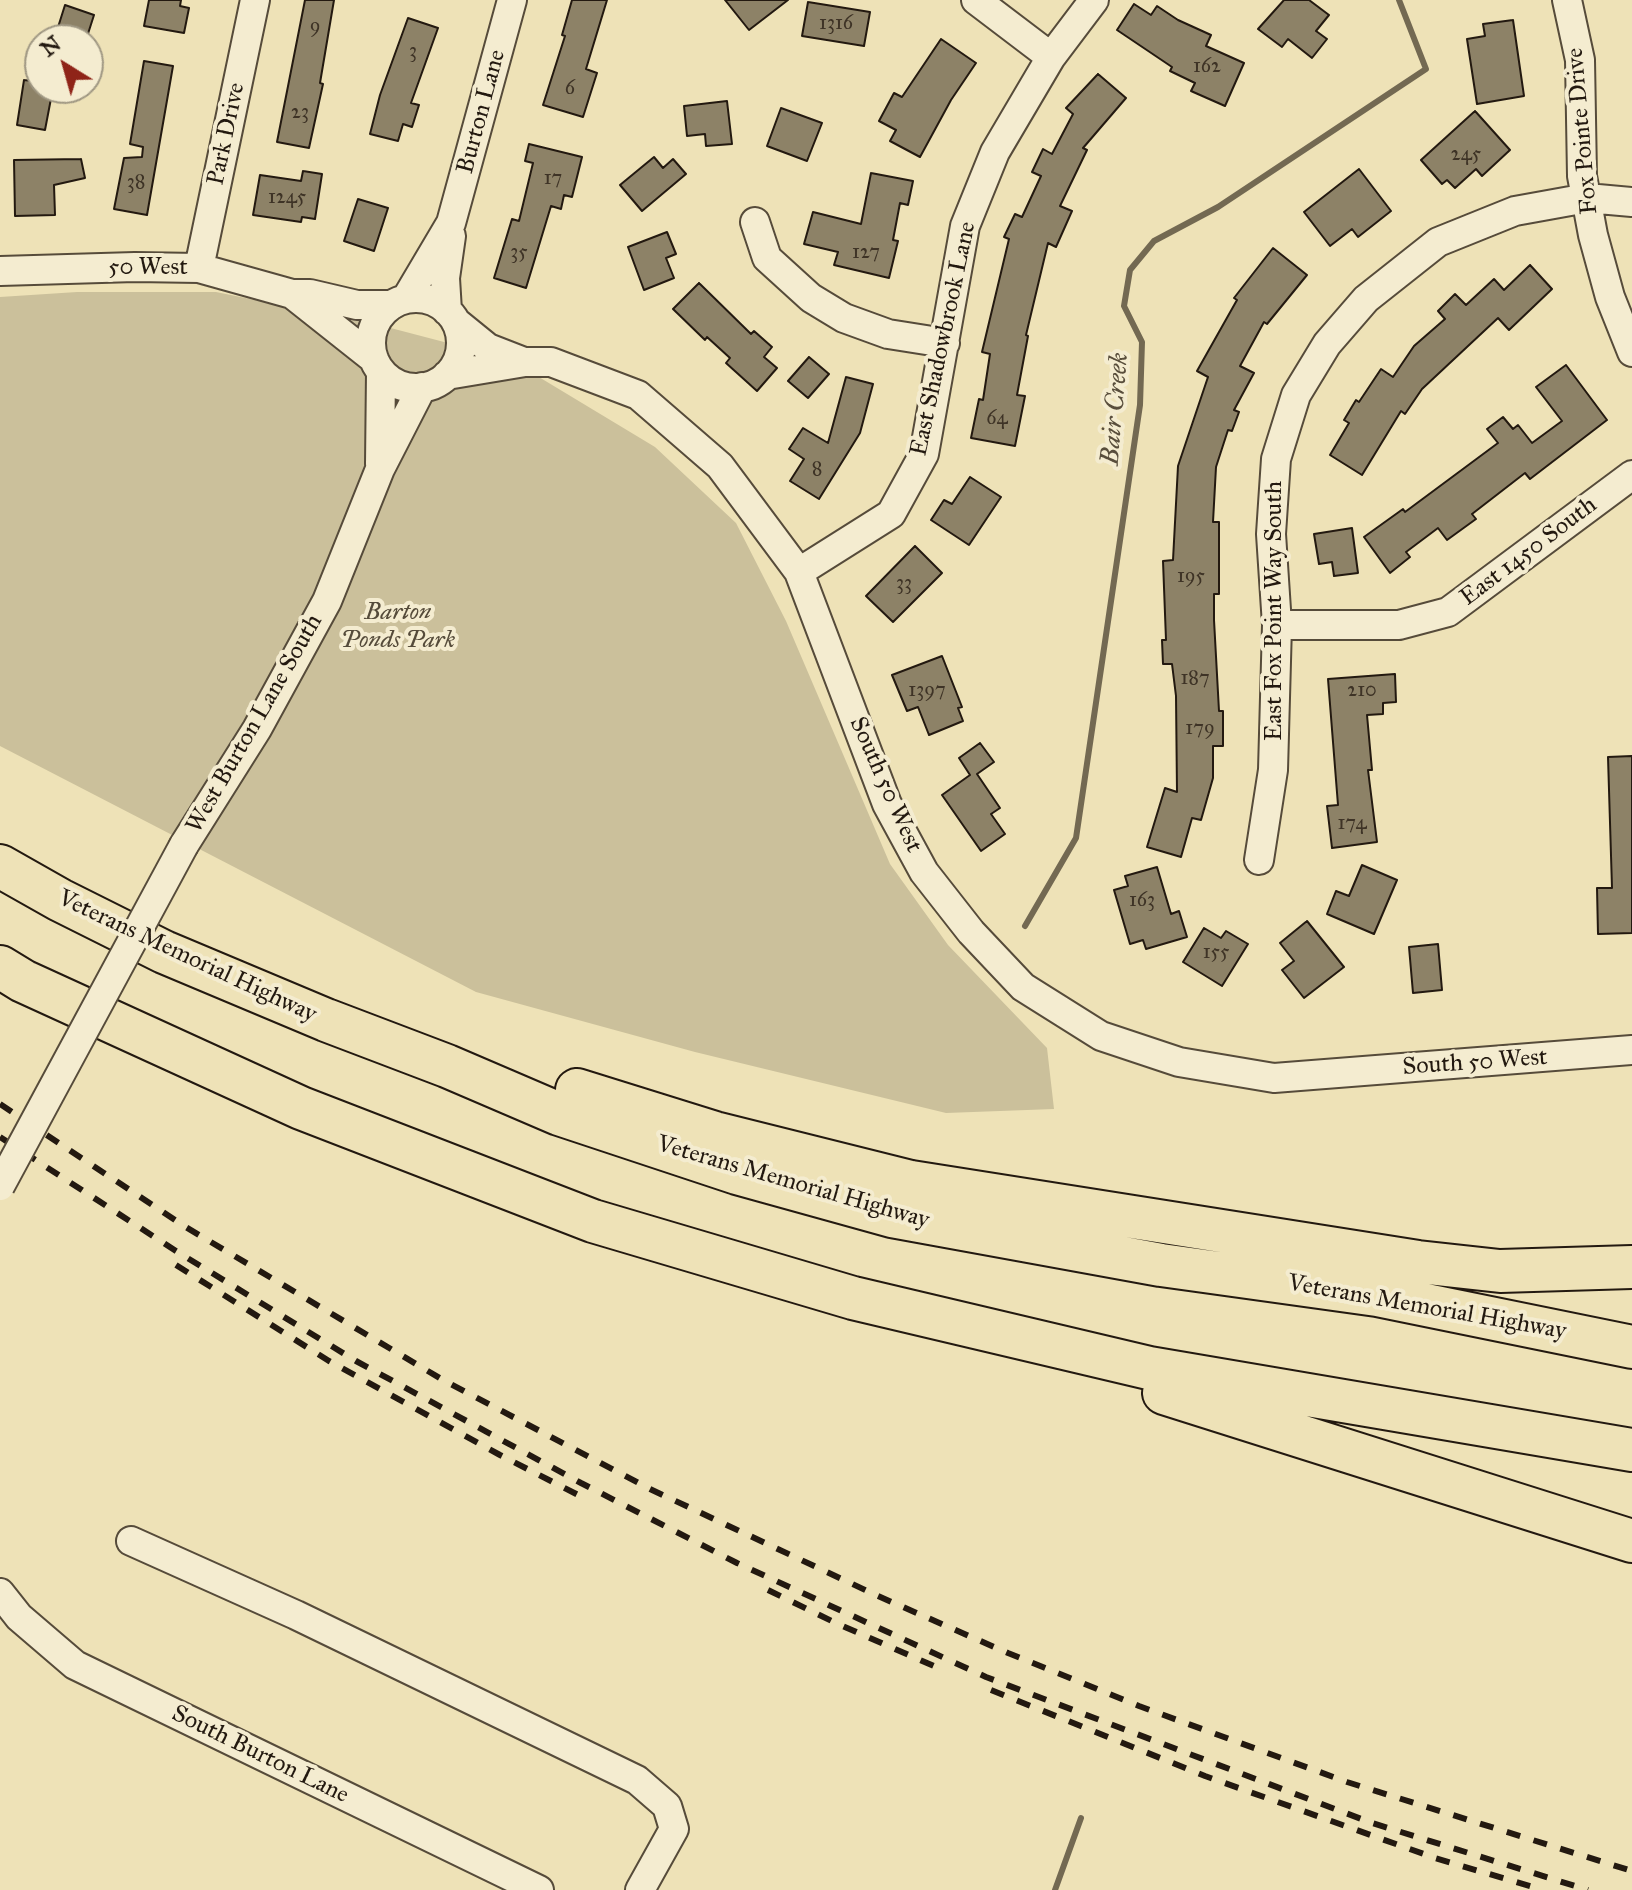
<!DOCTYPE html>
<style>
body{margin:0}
#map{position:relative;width:1632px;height:1890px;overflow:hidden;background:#eee2b7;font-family:"IM FELL Great Primer",serif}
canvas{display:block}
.north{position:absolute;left:24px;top:24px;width:80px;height:80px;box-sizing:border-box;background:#f4ecd0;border:2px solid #a09883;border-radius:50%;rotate:323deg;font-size:22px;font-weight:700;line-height:32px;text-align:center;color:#231910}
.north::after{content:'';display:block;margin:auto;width:28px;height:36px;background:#8f2418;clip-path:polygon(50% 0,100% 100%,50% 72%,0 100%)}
</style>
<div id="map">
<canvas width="1632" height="1890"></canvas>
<div class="north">N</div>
</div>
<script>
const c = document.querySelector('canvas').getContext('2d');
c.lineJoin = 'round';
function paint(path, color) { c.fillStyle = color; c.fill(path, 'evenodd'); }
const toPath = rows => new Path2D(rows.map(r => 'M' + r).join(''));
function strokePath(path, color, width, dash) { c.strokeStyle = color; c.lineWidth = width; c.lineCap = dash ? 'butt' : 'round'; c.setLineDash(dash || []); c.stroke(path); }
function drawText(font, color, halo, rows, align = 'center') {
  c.font = font + ' "IM FELL Great Primer",serif'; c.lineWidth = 8; c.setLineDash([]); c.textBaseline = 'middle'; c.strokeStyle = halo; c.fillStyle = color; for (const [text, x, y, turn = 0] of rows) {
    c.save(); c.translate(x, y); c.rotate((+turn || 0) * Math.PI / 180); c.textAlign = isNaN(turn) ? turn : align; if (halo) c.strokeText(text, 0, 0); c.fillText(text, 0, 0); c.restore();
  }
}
paint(toPath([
 [77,292,216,292,383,326,509,359,655,447,736,523,786,621,890,864,948,945,1047,1048,1054,1109,946,1113,695,1052,476,992,0,746,0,297]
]), '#cbc09b');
strokePath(toPath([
 [1025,926,1076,838,1140,405,1142,342,1124,306,1130,270,1154,241,1218,207,1426,69,1399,0],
 [1055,1890,1081,1818]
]), '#736952', 6);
const building = toPath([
 [149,0,181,0,180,6,189,8,184,33,144,26,149,0],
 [305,0,334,0,320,83,323,84,309,148,277,142,305,0],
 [572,0,607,0,586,69,597,73,583,117,543,105,565,36,562,35,572,0],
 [725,0,788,0,749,30,725,0],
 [1284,0,1309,0,1329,15,1316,31,1327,39,1312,58,1288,39,1282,47,1258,29,1284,0],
 [808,2,870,12,864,46,802,36,808,2],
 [1134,4,1151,15,1157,6,1178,20,1211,35,1206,46,1244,63,1225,106,1191,91,1195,83,1170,71,1172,67,1117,30,1134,4],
 [65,5,94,15,86,40,54,40,65,5],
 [408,18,438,28,411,103,419,105,412,127,403,124,398,141,370,134,380,95,408,18],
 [1513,20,1524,96,1477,104,1467,39,1485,36,1483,24,1513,20],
 [941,39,976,63,951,100,920,157,890,141,896,130,879,121,894,93,902,97,941,39],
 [144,61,173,66,147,215,114,209,124,158,142,157,143,147,130,144,144,61],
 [1098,74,1126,98,1083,148,1087,150,1060,206,1072,211,1056,247,1048,243,1026,335,1028,336,1017,395,1025,396,1015,446,971,438,979,399,983,400,990,354,982,352,1009,239,1004,237,1015,214,1022,217,1041,176,1032,172,1043,149,1052,154,1073,114,1066,108,1098,74],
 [24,80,40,82,40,88,53,88,45,130,17,125,24,80],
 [727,101,732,144,706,146,705,134,687,136,684,106,727,101],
 [781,108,822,123,807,161,767,146,781,108],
 [1475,111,1510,150,1482,176,1476,169,1455,188,1447,180,1442,184,1421,160,1475,111],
 [529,144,582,157,572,197,564,195,561,209,551,206,526,288,494,278,512,219,519,221,533,163,525,161,529,144],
 [654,157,663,168,673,159,686,174,642,211,620,185,654,157],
 [81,159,85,178,54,185,55,215,15,216,14,160,81,159],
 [1359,169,1391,211,1358,237,1352,229,1330,246,1304,212,1359,169],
 [303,171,322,174,315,219,302,217,301,222,253,215,260,175,301,181,303,171],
 [871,173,913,181,908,205,900,203,893,240,898,241,889,278,834,265,838,252,804,244,813,212,861,224,871,173],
 [358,199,388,208,374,251,344,241,358,199],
 [667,232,676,254,666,258,674,278,644,290,628,247,667,232],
 [1273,248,1307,275,1267,324,1264,322,1240,366,1254,373,1234,410,1239,412,1232,431,1228,430,1216,467,1213,522,1219,522,1219,594,1214,594,1214,620,1219,711,1223,711,1223,746,1213,746,1213,778,1201,820,1192,818,1181,857,1147,847,1165,788,1177,792,1176,696,1172,664,1163,664,1162,640,1166,640,1163,561,1173,560,1178,466,1208,377,1197,371,1237,300,1234,298,1273,248],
 [1530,265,1552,289,1509,330,1498,318,1422,389,1405,414,1401,411,1362,475,1330,455,1349,423,1344,420,1356,400,1359,402,1381,369,1393,377,1414,346,1445,319,1438,311,1455,294,1466,305,1494,279,1504,290,1530,265],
 [699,283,751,334,754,331,772,347,764,357,777,368,757,391,726,363,730,358,707,337,705,340,673,309,699,283],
 [809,357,829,374,808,398,788,381,809,357],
 [1566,365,1607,420,1530,479,1525,473,1472,514,1476,519,1447,540,1438,528,1406,552,1410,557,1390,573,1364,537,1403,509,1405,512,1498,443,1487,429,1503,417,1513,429,1518,425,1532,443,1562,421,1536,387,1566,365],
 [846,377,873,384,860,433,819,499,790,481,804,459,789,449,803,428,828,443,846,377],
 [970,477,1001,497,969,545,931,520,944,500,952,504,970,477],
 [1352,528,1358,573,1334,576,1332,562,1319,564,1314,534,1352,528],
 [915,546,942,573,893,622,866,596,915,546],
 [942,656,962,707,958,708,963,721,929,735,918,707,907,711,892,675,942,656],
 [1395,674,1396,702,1383,703,1383,714,1367,715,1372,770,1368,770,1377,842,1332,848,1327,806,1338,805,1328,679,1395,674],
 [980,743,994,762,977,774,1000,808,991,814,1005,834,981,851,942,795,970,775,959,758,980,743],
 [1632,756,1632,933,1598,934,1597,888,1612,888,1608,757,1632,756],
 [1362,865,1397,880,1374,934,1327,914,1336,891,1349,896,1362,865],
 [1157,867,1171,914,1179,911,1187,937,1146,949,1143,940,1130,944,1114,890,1128,886,1125,876,1157,867],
 [1307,921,1344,967,1304,998,1282,970,1294,961,1280,943,1307,921],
 [1204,928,1221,938,1226,931,1248,944,1222,986,1183,962,1204,928],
 [1438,944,1442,990,1413,993,1409,947,1438,944]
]);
paint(building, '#8d8267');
strokePath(building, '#231910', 2);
const minor = toPath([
 [976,0,1051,57],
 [1567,0,1580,60,1582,176,1593,235,1610,297,1632,352],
 [755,222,767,258,811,298,844,318,888,334,945,343],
 [199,268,255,0],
 [0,271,135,267,199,268,292,294,310,294,357,305,392,305],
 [292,294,374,359],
 '371 343a45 45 0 1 1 90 0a45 45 0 1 1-90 0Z',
 [406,299,451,223,512,0],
 [447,311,445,278,451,236],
 [456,322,488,348,524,362],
 [447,375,525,362,551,362,638,395,720,466,799,572,887,804,924,872,971,932,1023,987,1101,1036,1179,1062,1274,1078,1632,1050],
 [380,464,381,372],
 [799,572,891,514,924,454,965,226,995,152,1051,57,1094,0],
 [1277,625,1399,625,1448,612,1632,475],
 [184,845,257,729,327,601,380,469,422,387],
 [1259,860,1273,770,1277,625,1271,534,1276,459,1296,395,1327,344,1366,299,1438,242,1515,211,1587,198,1632,202],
 [131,1541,296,1615,637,1780,667,1806,674,1829,640,1890],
 [0,1593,19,1617,75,1665,539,1890]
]);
const highway = toPath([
 [0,866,60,900,164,952,326,1020,447,1066,559,1114,737,1173,892,1216,1161,1265,1377,1295,1632,1347],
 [0,967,23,981,301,1108,593,1221,853,1298,1149,1368,1632,1450],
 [577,1090,715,1133,911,1182,1418,1262,1500,1271,1632,1267],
 [1164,1393,1632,1541]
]);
strokePath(minor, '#564b3a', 32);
strokePath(highway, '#231910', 46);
strokePath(minor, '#f4ecd0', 28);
strokePath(highway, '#eee2b7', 42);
strokePath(toPath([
 [0,1104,184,1226,443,1380,650,1489,878,1596,1008,1653,1139,1706,1347,1782,1632,1871],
 [0,1137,176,1251,356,1361,581,1483,737,1563,986,1677,1372,1823,1588,1890],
 [176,1265,329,1361,500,1455,586,1499],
 [768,1590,838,1624,936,1667],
 [991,1690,1205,1776,1435,1858,1543,1890]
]), '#231910', 6, [14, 14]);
const minorBridge = toPath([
 [0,1186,184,845]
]);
strokePath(minorBridge, '#564b3a', 32, []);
strokePath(minorBridge, '#f4ecd0', 28);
drawText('20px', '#3e3326', null, [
 ["1316",836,24],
 ["9",315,27],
 ["3",413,52],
 ["162",1207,67],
 ["6",570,89],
 ["23",300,113],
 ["245",1466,155],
 ["17",553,179],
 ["38",136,183],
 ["1245",287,198],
 ["35",519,253],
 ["127",866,253],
 ["64",997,419],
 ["8",817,470],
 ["195",1191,577],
 ["33",904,584],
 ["187",1195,679],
 ["1397",927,691],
 ["210",1362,691],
 ["179",1200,729],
 ["174",1352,824],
 ["163",1142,901],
 ["155",1216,953]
]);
drawText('24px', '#231910', '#f4ecd0', [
 ["Burton Lane",482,112,-75],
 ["Fox Pointe Drive",1583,131,-95],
 ["Park Drive",227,134,-78],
 ["50 West",148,268],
 ["East Shadowbrook Lane",944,339,-78],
 ["East 1450 South",1529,552,-37],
 ["East Fox Point Way South",1275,611,-90],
 ["West Burton Lane South",255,724,-60],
 ["South 50 West",885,785,66],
 ["Veterans Memorial Highway",187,957,25],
 ["South 50 West",1475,1063,-4],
 ["Veterans Memorial Highway",793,1183,16],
 ["Veterans Memorial Highway",1427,1308,10],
 ["South Burton Lane",260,1755,26]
]);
drawText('italic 24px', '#554b3a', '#f4ecd0', [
 ["Barton",398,613],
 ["Ponds Park",398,641]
]);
drawText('italic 26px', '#594e3c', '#f4ecd0', [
 ["Bair Creek",1116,409,-85]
]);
</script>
